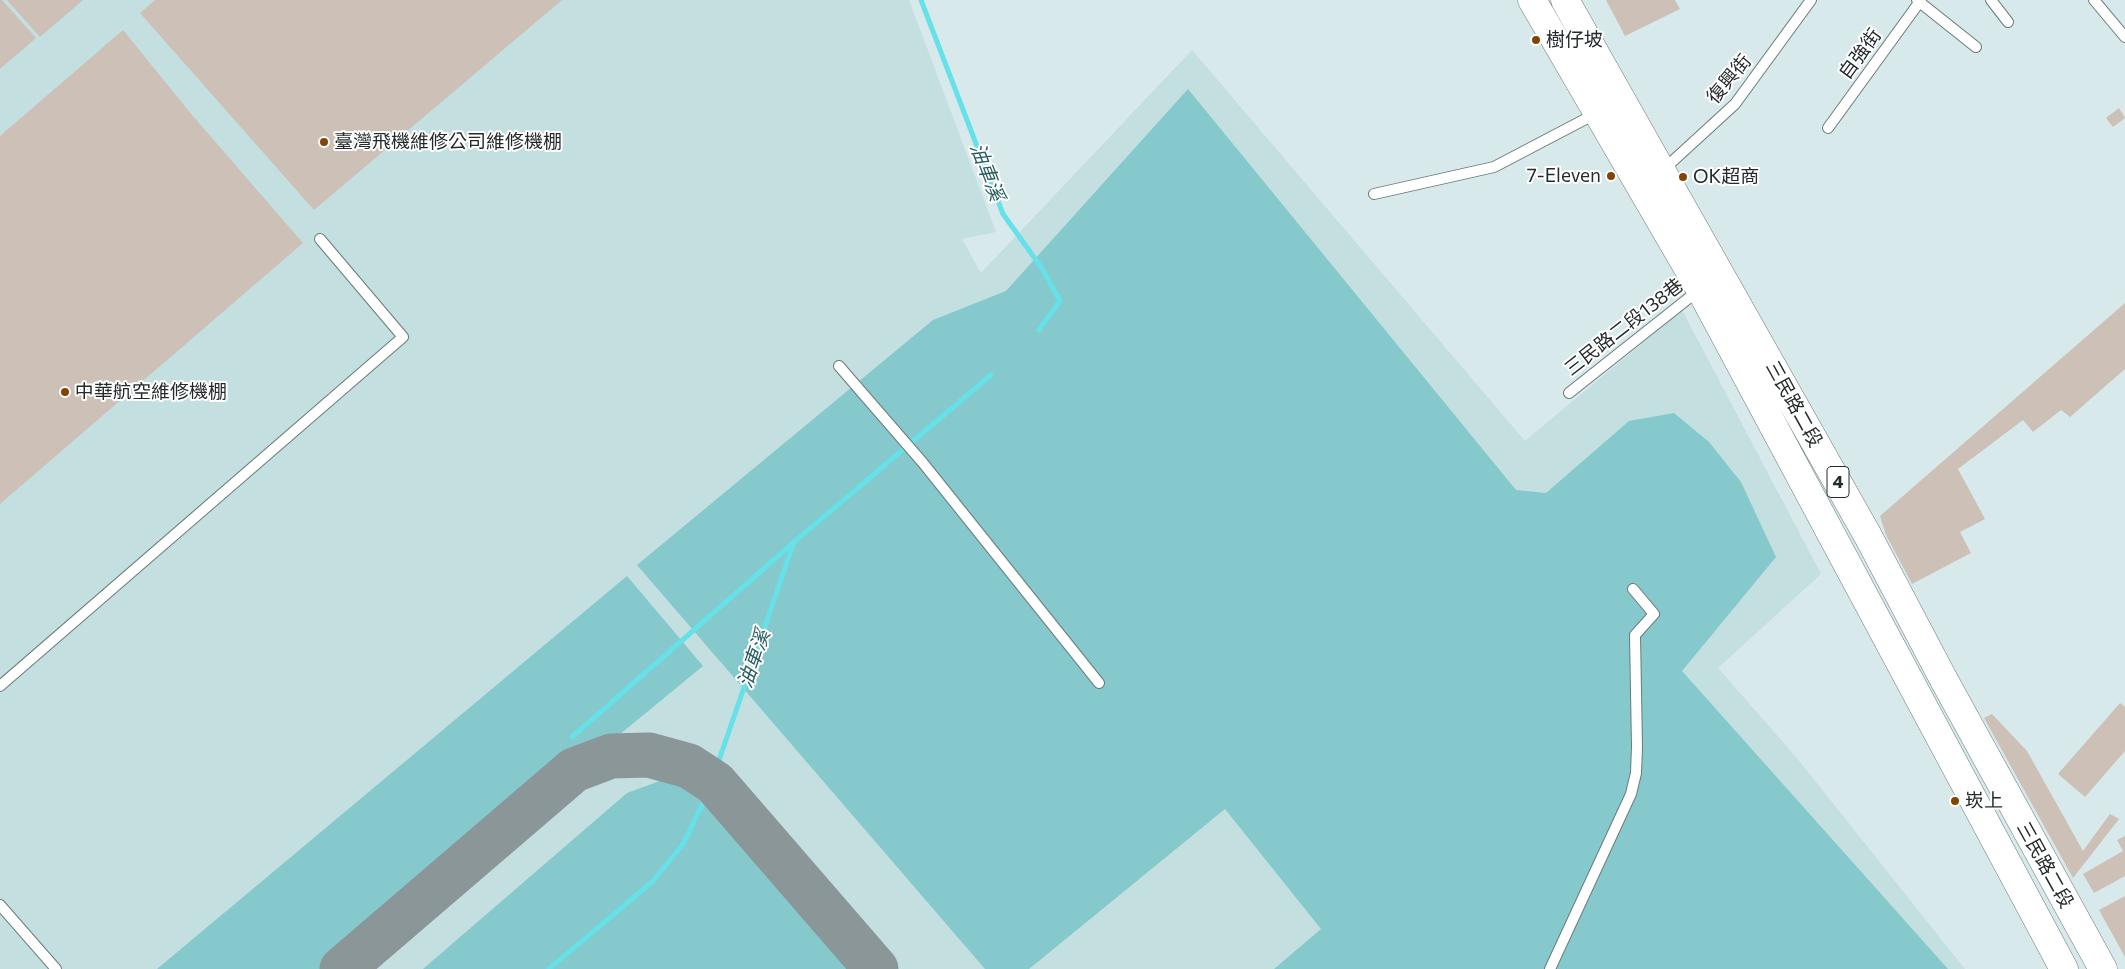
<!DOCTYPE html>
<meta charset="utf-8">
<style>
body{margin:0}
canvas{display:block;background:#d7e9ea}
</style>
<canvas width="2125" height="969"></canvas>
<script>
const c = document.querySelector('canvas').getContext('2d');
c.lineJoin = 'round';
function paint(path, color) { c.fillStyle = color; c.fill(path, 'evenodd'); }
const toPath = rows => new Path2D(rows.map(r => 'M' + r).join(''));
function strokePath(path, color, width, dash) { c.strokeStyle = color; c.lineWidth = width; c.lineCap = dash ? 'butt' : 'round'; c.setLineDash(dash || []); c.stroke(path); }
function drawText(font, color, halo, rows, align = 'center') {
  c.font = font + ' Commissioner,"Noto Sans TC",sans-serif'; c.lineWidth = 4; c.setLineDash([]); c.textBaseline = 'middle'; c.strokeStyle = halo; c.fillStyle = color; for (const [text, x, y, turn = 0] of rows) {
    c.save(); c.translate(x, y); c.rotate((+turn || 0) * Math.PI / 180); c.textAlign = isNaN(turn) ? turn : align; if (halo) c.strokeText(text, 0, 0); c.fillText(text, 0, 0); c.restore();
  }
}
paint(toPath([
 [0,0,909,0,996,232,962,239,981,273,1192,50,1525,441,1682,310,1821,574,1718,668,1796,757,1965,969,0,969]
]), '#c4dfe0');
paint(toPath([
 [1188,89,1516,490,1546,493,1629,421,1674,413,1709,442,1741,482,1776,557,1682,671,1948,969,1274,969,1321,929,1225,809,1029,969,985,969,637,565,933,320,1006,291],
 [627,576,703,666,334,969,157,969],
 [695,768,736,784,895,969,423,969,627,793]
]), '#85c9cc');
strokePath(toPath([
 [921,0,1003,214,1041,267,1060,301,1039,330],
 [572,737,793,543],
 [549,969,653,881,683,844,707,795,794,542,991,375]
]), '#66e1e8', 5);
strokePath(toPath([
 [342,969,574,770,611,756,649,755,689,766,715,783,876,969]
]), '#8a9698', 45);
paint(toPath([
 [0,0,2,0,36,38,0,69],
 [7,0,83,0,40,37],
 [155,0,562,0,314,210,140,13],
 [1606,0,1675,0,1680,9,1625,36],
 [123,30,192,115,303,243,0,504,0,136],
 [2119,108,2125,118,2113,127,2106,118],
 [2125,303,2125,369,2070,417,2061,410,2033,432,2023,420,1958,469,1985,519,1960,532,1971,553,1912,584,1886,535,1880,516],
 [2120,703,2125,707,2125,751,2085,797,2058,774],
 [1992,714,2027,751,2083,851,2110,814,2119,819,2073,878,1984,718],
 [2125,836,2125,876,2094,893,2083,874,2123,851,2117,840],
 [2125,896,2125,957,2099,910]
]), '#cdc0b7');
const lane = toPath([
 [1917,0,1976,47],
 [1991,0,2008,22],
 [2094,0,2125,37],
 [1828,128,1921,0],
 [1663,170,1735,104,1811,0],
 [1374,194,1494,167,1597,113],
 [839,366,923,463,1099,683],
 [1569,393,1699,290],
 [0,686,403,337,320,239],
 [0,905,56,969],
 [1550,969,1631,794,1636,773,1637,747,1635,635,1654,614,1633,589]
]);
const primary = toPath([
 [1532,0,1700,289,2064,969],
 [1565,0,1868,536,1944,680,2103,969]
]);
strokePath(lane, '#6a7b7b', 12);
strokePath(primary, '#6a7b7b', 29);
strokePath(lane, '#fff', 10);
strokePath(primary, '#fff', 28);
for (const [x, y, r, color] of [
 [1536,40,5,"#834505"],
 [324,142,5,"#834505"],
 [1611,176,5,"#834505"],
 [1683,177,5,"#834505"],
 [65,392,5,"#834505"],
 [1955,801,5,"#834505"]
]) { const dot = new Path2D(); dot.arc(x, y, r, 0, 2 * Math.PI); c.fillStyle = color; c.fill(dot); strokePath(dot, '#fff', 2); }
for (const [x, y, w] of [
 [1838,482,22]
]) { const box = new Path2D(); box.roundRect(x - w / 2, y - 15.5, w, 31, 4); c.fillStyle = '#fff'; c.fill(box); strokePath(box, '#252b2c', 1); }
drawText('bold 18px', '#252b2c', null, [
 ["4",1838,482]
]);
drawText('19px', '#252b2c', '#fff', [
 ["樹仔坡",1546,40],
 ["臺灣飛機維修公司維修機棚",334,142],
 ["7-Eleven",1601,176,"right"],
 ["OK超商",1693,177],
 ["中華航空維修機棚",75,392],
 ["崁上",1965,801]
], 'left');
drawText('19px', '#252b2c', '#fff', [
 ["自強街",1860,54,-54],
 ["復興街",1729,79,-50],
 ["三民路二段138巷",1624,327,-38],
 ["三民路二段",1794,404,61],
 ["三民路二段",2045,865,61]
]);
drawText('italic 20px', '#2a5f61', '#fff', [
 ["油車溪",987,172,69],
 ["油車溪",754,659,-71]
]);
</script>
